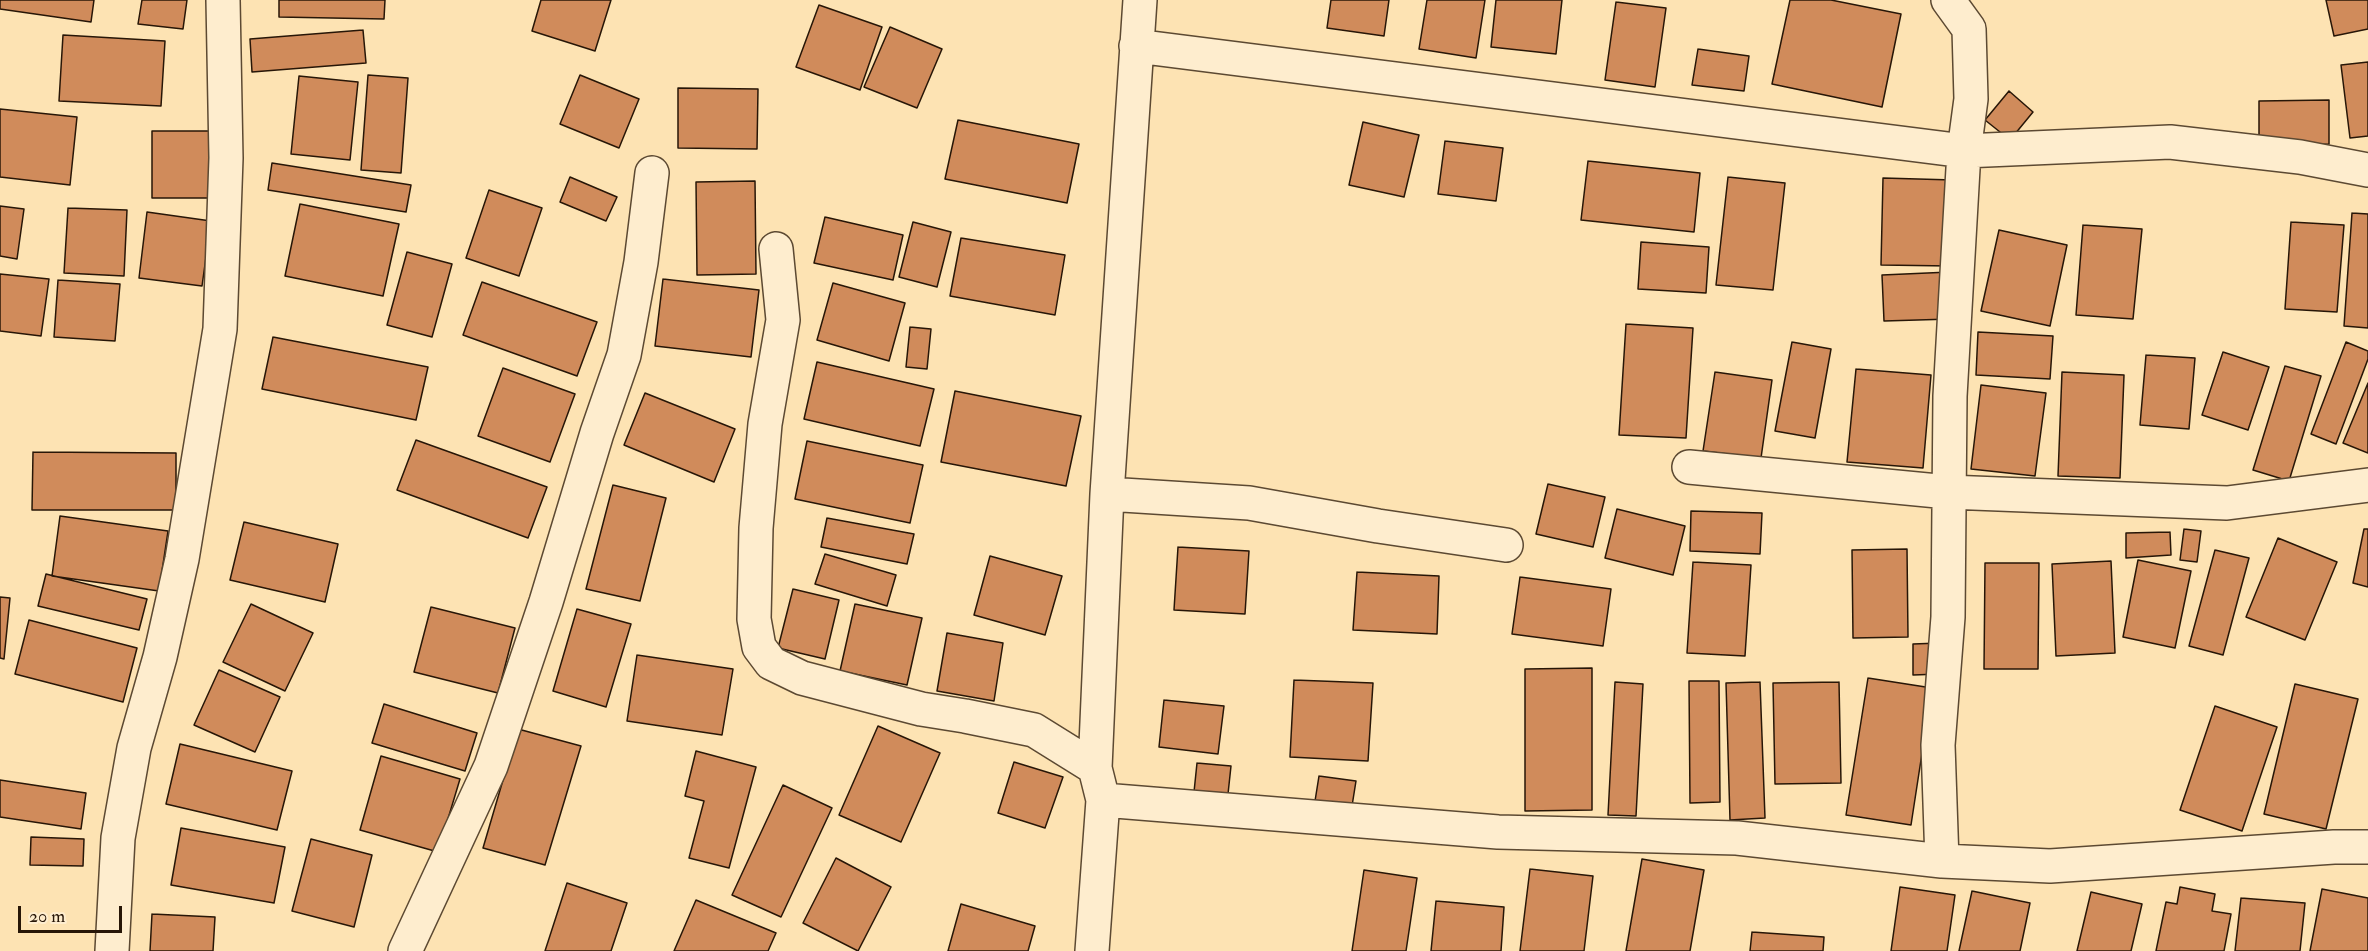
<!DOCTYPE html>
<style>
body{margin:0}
#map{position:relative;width:2368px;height:951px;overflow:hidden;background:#fde3b3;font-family:"IM FELL Double Pica",serif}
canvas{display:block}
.scale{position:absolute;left:18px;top:906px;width:104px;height:27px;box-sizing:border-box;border:3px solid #271607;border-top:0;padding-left:8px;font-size:18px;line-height:21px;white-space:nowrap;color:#271607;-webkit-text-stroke:4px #feedce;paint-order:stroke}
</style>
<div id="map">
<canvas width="2368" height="951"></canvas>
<div class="scale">20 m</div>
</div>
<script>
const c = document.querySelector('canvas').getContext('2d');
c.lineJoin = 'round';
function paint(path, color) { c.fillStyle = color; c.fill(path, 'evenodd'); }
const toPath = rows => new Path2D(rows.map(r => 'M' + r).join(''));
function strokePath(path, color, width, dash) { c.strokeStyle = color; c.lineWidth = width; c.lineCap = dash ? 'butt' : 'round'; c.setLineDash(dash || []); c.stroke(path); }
const building = toPath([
 [0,0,94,0,91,22,0,9,0,0],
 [142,0,187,0,183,29,138,24,142,0],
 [279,0,385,0,384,19,279,17,279,0],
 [541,0,611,0,595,51,532,31,541,0],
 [1331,0,1389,0,1384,36,1327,28,1331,0],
 [1427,0,1485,0,1476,58,1419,49,1427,0],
 [1496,0,1562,0,1556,54,1491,47,1496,0],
 [1790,0,1831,0,1901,14,1882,107,1772,84,1790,0],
 [2326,0,2368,0,2368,29,2334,36,2326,0],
 [1616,2,1666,8,1655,87,1605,80,1616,2],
 [819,5,882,27,860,90,796,67,819,5],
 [890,27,942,49,917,108,864,87,890,27],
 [363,30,366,63,252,72,250,39,363,30],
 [63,35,165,41,161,106,59,101,63,35],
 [1698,49,1749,56,1744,91,1692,85,1698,49],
 [2368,62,2368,136,2350,138,2341,65,2368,62],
 [368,75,408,78,401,173,361,170,368,75],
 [580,75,639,99,619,148,560,124,580,75],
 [299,76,358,82,350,160,291,154,299,76],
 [678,88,758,89,757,149,678,148,678,88],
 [2009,91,2033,112,2010,140,1985,120,2009,91],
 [2329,100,2329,144,2259,145,2259,101,2329,100],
 [0,109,77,117,70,185,0,177,0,109],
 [958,120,1079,144,1067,203,945,179,958,120],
 [1363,122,1419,135,1404,197,1349,185,1363,122],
 [152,131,212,131,212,198,152,198,152,131],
 [1445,141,1503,148,1496,201,1438,194,1445,141],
 [1588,161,1700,173,1694,232,1581,220,1588,161],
 [272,163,411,185,406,212,268,190,272,163],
 [570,177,617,197,606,221,560,202,570,177],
 [1728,177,1785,183,1773,290,1716,285,1728,177],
 [1883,178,1953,180,1950,266,1881,265,1883,178],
 [755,181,756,274,697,275,696,182,755,181],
 [489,190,542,208,519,276,466,258,489,190],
 [300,204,399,224,383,296,285,276,300,204],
 [0,206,24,209,17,259,0,256,0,206],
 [68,208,127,210,124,276,64,273,68,208],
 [147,212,211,221,202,286,139,278,147,212],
 [2352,213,2368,214,2368,328,2344,326,2352,213],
 [825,217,903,235,893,280,814,263,825,217],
 [913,222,951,232,937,287,899,277,913,222],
 [2291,222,2344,225,2337,312,2285,309,2291,222],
 [2083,225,2142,229,2133,319,2076,315,2083,225],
 [1999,230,2067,245,2050,326,1981,311,1999,230],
 [961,238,1065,255,1055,315,950,296,961,238],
 [1641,242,1709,247,1706,293,1638,289,1641,242],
 [407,252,452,264,432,337,387,325,407,252],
 [1950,272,1951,319,1884,321,1882,275,1950,272],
 [0,274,49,279,41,336,0,331,0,274],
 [663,279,759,290,751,357,655,346,663,279],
 [58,280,120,284,115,341,54,337,58,280],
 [482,282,597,322,577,376,463,335,482,282],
 [833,283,905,303,889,361,817,340,833,283],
 [1626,324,1693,328,1686,438,1619,435,1626,324],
 [910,327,931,329,927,369,906,367,910,327],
 [1978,332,2053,336,2050,379,1976,375,1978,332],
 [273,337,428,367,416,420,262,389,273,337],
 [1792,342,1831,349,1815,438,1775,431,1792,342],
 [2346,342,2368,351,2368,359,2336,444,2311,434,2346,342],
 [2223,352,2269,367,2248,430,2202,415,2223,352],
 [2146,355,2195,358,2189,429,2140,425,2146,355],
 [817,362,934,389,920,446,804,419,817,362],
 [2285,366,2321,376,2289,481,2253,470,2285,366],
 [503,368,575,394,550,462,478,436,503,368],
 [1856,369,1931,375,1923,468,1847,462,1856,369],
 [1715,372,1772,380,1761,458,1703,451,1715,372],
 [2062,372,2124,375,2120,478,2058,476,2062,372],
 [2368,383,2368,453,2343,443,2368,383],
 [1981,385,2046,393,2035,476,1971,469,1981,385],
 [955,391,1081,416,1066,486,941,462,955,391],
 [645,393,735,429,714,482,624,445,645,393],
 [416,440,547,487,528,538,397,490,416,440],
 [807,441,923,465,910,523,795,499,807,441],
 [33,452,176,453,176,510,32,510,33,452],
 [1548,484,1605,497,1593,547,1536,534,1548,484],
 [613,485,666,498,640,601,586,589,613,485],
 [1617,509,1685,526,1673,575,1605,558,1617,509],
 [1691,511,1762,513,1760,554,1690,551,1691,511],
 [60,516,168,531,159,591,52,576,60,516],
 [827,518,914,534,907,564,821,547,827,518],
 [244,522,338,544,325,602,230,580,244,522],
 [2184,529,2201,531,2197,562,2180,560,2184,529],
 [2364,529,2368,529,2368,587,2353,583,2364,529],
 [2170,532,2171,555,2126,558,2126,533,2170,532],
 [2278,538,2337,562,2305,640,2246,617,2278,538],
 [1178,547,1249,551,1245,614,1174,610,1178,547],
 [1907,549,1908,637,1853,638,1852,550,1907,549],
 [2215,550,2249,558,2223,655,2189,646,2215,550],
 [825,554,896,575,887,606,815,584,825,554],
 [990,556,1062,576,1045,635,974,615,990,556],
 [2138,560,2191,571,2175,648,2123,637,2138,560],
 [2111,561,2115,653,2056,656,2052,564,2111,561],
 [1693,562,1751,565,1745,656,1687,653,1693,562],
 [1985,563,2039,563,2038,669,1984,669,1985,563],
 [1357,572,1439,576,1437,634,1353,630,1357,572],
 [46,574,147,599,139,630,38,606,46,574],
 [1520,577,1611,589,1603,646,1512,634,1520,577],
 [793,589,839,600,825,659,778,648,793,589],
 [0,597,10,598,4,659,0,658,0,597],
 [251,604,313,633,285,691,223,662,251,604],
 [855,604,922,618,907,685,840,671,855,604],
 [431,607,515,628,498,693,414,672,431,607],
 [577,609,631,624,606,707,553,691,577,609],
 [29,620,137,648,123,702,15,674,29,620],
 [947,633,1003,643,994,701,937,691,947,633],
 [1940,643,1940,674,1913,675,1913,644,1940,643],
 [637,655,733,669,722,735,627,721,637,655],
 [1592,668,1592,810,1525,811,1525,669,1592,668],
 [219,670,280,697,255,752,194,725,219,670],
 [1868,678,1932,688,1911,825,1846,815,1868,678],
 [1294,680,1373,683,1368,761,1290,757,1294,680],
 [1689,681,1719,681,1720,802,1690,803,1689,681],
 [1615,682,1643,684,1636,816,1608,815,1615,682],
 [1760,682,1765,818,1730,820,1726,683,1760,682],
 [1839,682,1841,783,1775,784,1773,683,1839,682],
 [2295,684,2358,699,2326,829,2264,814,2295,684],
 [1164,700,1224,706,1218,754,1159,747,1164,700],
 [384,704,477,733,465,771,372,743,384,704],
 [2215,706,2277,727,2242,831,2180,810,2215,706],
 [878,726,940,753,901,842,839,815,878,726],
 [518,729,581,746,545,865,483,848,518,729],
 [180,744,292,771,277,830,166,804,180,744],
 [696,751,756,767,729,868,689,858,704,801,685,796,696,751],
 [381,756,460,779,438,852,360,830,381,756],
 [1014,762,1063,777,1045,828,998,813,1014,762],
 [1197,763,1231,766,1228,794,1194,792,1197,763],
 [1319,776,1356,781,1352,806,1315,801,1319,776],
 [0,780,86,793,81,829,0,817,0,780],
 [783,785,832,808,781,917,732,895,783,785],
 [181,828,285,847,274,903,171,885,181,828],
 [31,837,84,839,83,866,30,865,31,837],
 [311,839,372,855,354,927,292,911,311,839],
 [836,858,891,887,858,951,803,923,836,858],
 [1642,859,1704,870,1690,951,1626,951,1642,859],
 [1530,869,1593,876,1584,951,1520,951,1530,869],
 [1364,870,1417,878,1406,951,1352,951,1364,870],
 [567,883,627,903,611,951,545,951,567,883],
 [1900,887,1955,895,1947,951,1891,951,1900,887],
 [2180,887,2215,894,2212,911,2231,914,2224,951,2156,951,2166,902,2177,904,2180,887],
 [2322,889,2368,898,2368,951,2310,951,2322,889],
 [1972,891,2030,903,2020,951,1959,951,1972,891],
 [2091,892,2142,904,2131,951,2077,951,2091,892],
 [2241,898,2305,903,2300,951,2235,951,2241,898],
 [696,900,776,933,768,951,674,951,696,900],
 [1436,901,1504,907,1501,951,1431,951,1436,901],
 [961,904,1035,926,1028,951,948,951,961,904],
 [152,914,215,917,213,951,150,951,152,914],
 [1752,932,1824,937,1823,951,1750,951,1752,932]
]);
paint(building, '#d08b5b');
strokePath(building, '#271607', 1.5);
const minor = toPath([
 [1136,46,1964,151,2170,142,2300,157,2368,170],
 [776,249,783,320,765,424,756,528,754,619,759,647,771,663,802,678,921,709,965,716,1034,730,1095,768],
 [1689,467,1948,492,2227,503,2368,485],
 [1107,494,1249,503,1378,526,1506,545],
 [1103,800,1498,832,1737,838,1942,861,2050,866,2334,847,2368,847],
 [1942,861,1938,745,1948,617,1950,396,1964,151,1971,99,1969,29,1948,0],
 [112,951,118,838,134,748,160,657,182,559,220,329,226,158,223,0],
 [405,951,491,766,546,602,597,433,624,355,641,262,652,173],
 [1092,951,1103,800,1095,768,1107,494,1140,0]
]);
strokePath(minor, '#5c4932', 36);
strokePath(minor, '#feedce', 33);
</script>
